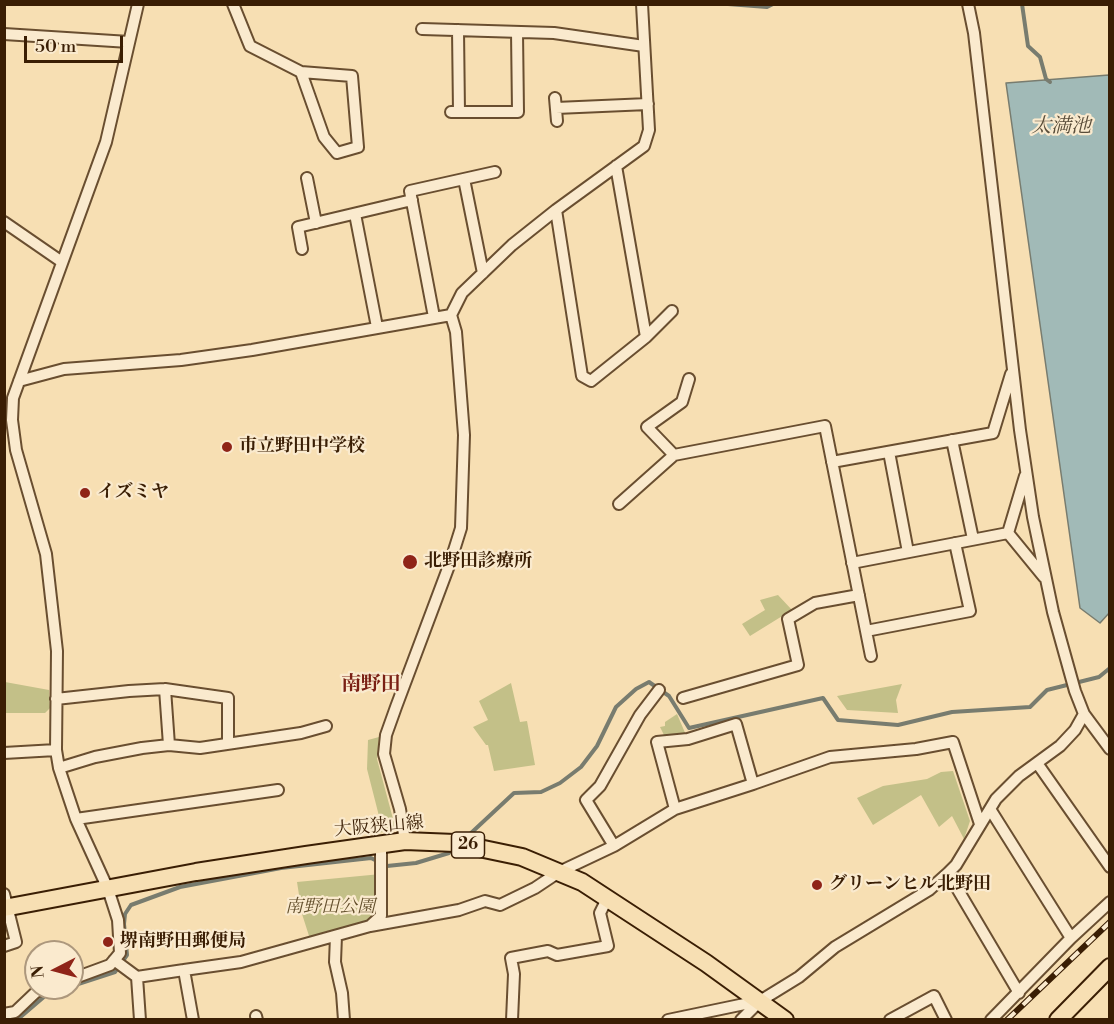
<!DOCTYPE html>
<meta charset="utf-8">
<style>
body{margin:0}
#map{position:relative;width:1114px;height:1024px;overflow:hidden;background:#f7dfb3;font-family:"Libre Bodoni",serif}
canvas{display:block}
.frame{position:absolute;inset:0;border:6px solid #3a1e04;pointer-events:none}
.north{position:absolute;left:24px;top:940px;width:60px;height:60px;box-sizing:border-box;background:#faeace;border:2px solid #ad987d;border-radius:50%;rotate:264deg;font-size:16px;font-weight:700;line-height:24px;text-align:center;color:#3a1e04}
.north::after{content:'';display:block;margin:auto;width:21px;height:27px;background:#8f2418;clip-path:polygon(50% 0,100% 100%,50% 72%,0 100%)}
.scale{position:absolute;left:24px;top:36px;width:99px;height:27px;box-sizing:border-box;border:3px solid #3a1e04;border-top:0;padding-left:8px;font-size:18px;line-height:21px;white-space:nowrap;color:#3a1e04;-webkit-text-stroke:4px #faeace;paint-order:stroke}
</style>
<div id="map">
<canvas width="1114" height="1024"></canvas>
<div class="frame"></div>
<div class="north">N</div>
<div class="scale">50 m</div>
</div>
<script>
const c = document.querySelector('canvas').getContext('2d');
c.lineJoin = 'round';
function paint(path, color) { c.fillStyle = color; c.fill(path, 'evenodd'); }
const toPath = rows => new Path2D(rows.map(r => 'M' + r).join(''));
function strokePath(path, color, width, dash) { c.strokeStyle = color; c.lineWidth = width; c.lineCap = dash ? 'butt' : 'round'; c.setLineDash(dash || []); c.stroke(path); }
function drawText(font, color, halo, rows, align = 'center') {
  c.font = font + ' "Libre Bodoni","Noto Serif JP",serif'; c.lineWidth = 4.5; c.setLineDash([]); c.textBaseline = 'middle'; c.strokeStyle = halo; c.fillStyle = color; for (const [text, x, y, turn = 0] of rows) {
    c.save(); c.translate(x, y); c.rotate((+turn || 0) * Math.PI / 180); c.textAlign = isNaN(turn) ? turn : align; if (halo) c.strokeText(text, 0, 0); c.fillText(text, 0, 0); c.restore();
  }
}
paint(toPath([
 [778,595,792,610,750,636,742,624,765,610,760,600],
 [5,682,49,690,50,708,45,713,5,713],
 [511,683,520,722,527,721,535,765,494,771,488,745,486,745,473,727,488,720,479,701],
 [902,684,896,700,898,713,847,710,837,696],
 [677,714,686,735,664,735,660,727,665,726,665,722],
 [379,737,377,759,396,830,377,833,373,819,379,816,367,769,368,740],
 [953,771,970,821,964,839,952,816,939,827,921,795,873,825,857,798,883,786,927,779,941,772],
 [381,874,381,916,370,926,310,939,302,914,297,882]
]), '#c3c088');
const water = toPath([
 [1109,75,1110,612,1100,623,1080,608,1006,83,1109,75]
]);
paint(water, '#a1bab7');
strokePath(water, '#787c6f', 1.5);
strokePath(toPath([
 [728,4,767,7,773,4],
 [1022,4,1028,46,1040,57,1046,79,1050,82],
 [470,834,514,793,541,792,560,783,581,767,597,746,616,707,636,689,649,682,669,696,689,728,823,698,838,720,898,725,952,712,1030,707,1047,690,1099,677,1110,668],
 [72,986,115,972,127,955,124,924,125,914,131,905,180,887,281,868,371,858,387,866,416,863,449,853],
 [17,1020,45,996,67,988]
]), '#787c6f', 4);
const street = toPath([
 [233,4,250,46,301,72,352,76,358,147,337,153,324,137,301,72],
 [422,29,554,33,644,46],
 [458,30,459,112],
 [4,34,129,42],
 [555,98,557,121],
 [556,108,648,104],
 [451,112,518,112,517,32],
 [616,166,646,337],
 [307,178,316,223],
 [464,179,483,273],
 [556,210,582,376,591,381,646,337,672,311],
 [355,214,377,327],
 [4,222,62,262],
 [302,249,298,227,412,200],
 [434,317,410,191,495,172],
 [689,379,682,402,647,427,674,455,825,426,871,656],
 [19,381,64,369,181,360,252,350,451,315,462,293,512,245,556,210,644,146,649,130,642,4],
 [952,440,973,539],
 [889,452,908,552],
 [832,462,993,433,1011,374],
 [619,504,674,455],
 [1008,533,1025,476],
 [852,563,1008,533,1044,577],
 [866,631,970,611,955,543],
 [165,689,169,745],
 [683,698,798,665,788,619,815,603,859,595],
 [56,699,129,691,165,689,228,698,228,744],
 [1084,714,1110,749],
 [4,753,56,750],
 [1037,763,1110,867],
 [59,768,95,757,142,748,169,745,200,748,301,733,326,726],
 [675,809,657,742,688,739,736,724,753,784],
 [990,809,1071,938],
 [76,819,278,790],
 [405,841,400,809,384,754,386,735,396,707,450,563,461,528,464,435,456,332,451,315],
 [614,846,586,800,600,786,640,715,659,690],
 [948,873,1019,993],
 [4,894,16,942,4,946],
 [370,926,459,910,485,901,500,905,535,888,559,872,614,846,675,809,753,784,830,757,916,749,953,742,980,824],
 [336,936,335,962,342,993,344,1020],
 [114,960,137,977],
 [72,979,110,965,120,953,118,920,108,889,76,819,59,768,56,750,57,651,46,554,16,450,12,420,13,398,106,142,138,4],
 [4,1014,15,1012,36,992,47,988],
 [256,1016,257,1020],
 [140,1020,137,977,184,970],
 [193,1020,184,970,241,962,370,926,381,916,381,844],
 [512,1020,514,974,511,958,548,951,557,955,608,946,600,913,607,899],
 [668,1020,759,1001],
 [741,1020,760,1001,799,977,835,947,929,890,948,873,956,865,996,799,1019,776,1060,746,1075,730,1084,714,1075,691,1053,612,1033,517,1020,430,974,33,968,4],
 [890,1020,934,996,946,1020],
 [991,1020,1071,938,1110,902]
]);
const primary = toPath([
 [4,908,196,872,306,855,405,841,455,843,522,857,582,882,706,963,785,1020],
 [1058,1020,1110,967]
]);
strokePath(street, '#694e30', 14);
strokePath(primary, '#3a1e04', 20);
strokePath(street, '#faeace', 10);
strokePath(primary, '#f7dfb3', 16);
const rail = toPath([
 [1007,1020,1110,922]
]);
strokePath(rail, '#3a1e04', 6);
strokePath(rail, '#faeace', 4, [11]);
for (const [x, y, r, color] of [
 [227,447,6,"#8f2418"],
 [85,493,6,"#8f2418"],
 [410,562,8,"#8f2418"],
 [817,885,6,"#8f2418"],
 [108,942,6,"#8f2418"]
]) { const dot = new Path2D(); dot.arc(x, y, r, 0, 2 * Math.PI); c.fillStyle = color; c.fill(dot); strokePath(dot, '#faeace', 2); }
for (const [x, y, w] of [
 [468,845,33]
]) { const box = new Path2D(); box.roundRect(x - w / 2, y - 13, w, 26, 4.5); c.fillStyle = '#faeace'; c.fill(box); strokePath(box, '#3a1e04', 1.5); }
drawText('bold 16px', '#3a1e04', null, [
 ["26",468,845]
]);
drawText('bold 18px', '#3a1e04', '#faeace', [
 ["市立野田中学校",239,447],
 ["イズミヤ",97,493],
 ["北野田診療所",424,562],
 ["グリーンヒル北野田",829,885],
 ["堺南野田郵便局",120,942]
], 'left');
drawText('18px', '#3a1e04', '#faeace', [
 ["大阪狭山線",379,827,-5]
]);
drawText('italic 18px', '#634f2c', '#faeace', [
 ["南野田公園",330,908]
]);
drawText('italic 20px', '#594d3a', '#faeace', [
 ["太満池",1061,127]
]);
drawText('bold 20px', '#7a1f14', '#faeace', [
 ["南野田",371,685]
]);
</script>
